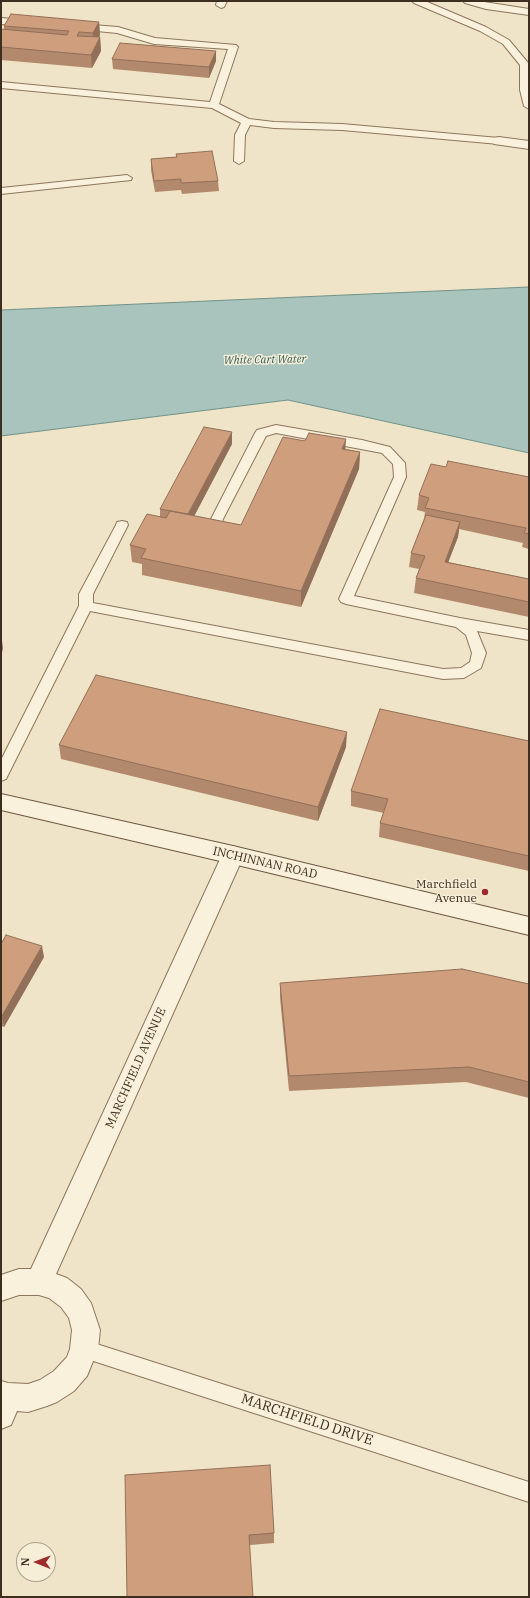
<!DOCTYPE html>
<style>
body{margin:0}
#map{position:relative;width:530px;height:1598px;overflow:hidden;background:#f0e4c8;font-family:"IBM Plex Serif",serif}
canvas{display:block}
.frame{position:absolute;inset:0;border:2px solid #3d2e20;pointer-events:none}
.north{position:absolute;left:16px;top:1542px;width:40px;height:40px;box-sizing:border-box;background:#f7eed8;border:1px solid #ada18e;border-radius:50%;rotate:271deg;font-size:11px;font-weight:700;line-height:16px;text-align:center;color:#3d2e20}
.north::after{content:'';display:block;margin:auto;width:14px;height:18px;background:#9e2a2b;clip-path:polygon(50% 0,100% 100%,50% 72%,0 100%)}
</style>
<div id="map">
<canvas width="530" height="1598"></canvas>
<div class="frame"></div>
<div class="north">N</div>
</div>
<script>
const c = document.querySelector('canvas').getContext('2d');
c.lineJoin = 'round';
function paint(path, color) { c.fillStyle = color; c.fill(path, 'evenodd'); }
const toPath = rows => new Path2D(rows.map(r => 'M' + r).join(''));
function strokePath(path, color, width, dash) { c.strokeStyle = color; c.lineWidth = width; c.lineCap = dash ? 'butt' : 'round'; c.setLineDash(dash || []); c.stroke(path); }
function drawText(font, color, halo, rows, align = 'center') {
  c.font = font + ' "IBM Plex Serif",serif'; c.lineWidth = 3; c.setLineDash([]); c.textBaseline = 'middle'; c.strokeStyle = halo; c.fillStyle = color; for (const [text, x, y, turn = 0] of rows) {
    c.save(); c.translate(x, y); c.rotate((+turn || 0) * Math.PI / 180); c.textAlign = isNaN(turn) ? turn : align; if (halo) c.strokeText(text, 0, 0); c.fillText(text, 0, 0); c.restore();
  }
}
const water = toPath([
 [529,287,529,453,288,400,1,436,1,310,529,287]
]);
paint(water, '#a9c4bc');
strokePath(water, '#6f938a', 1);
const lane = toPath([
 [217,1,227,1,224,7,221,8,216,5,217,1],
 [412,1,425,1,486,27,509,40,529,64,529,109,524,106,520,90,520,65,503,44,480,31,414,3,412,1],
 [463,1,478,1,529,9,529,15,486,9,465,3,463,1],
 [1,18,26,20,31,23,26,26,1,24,1,18],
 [80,24,118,27,155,38,236,45,238,47,219,104,249,119,274,122,342,124,499,138,504,141,499,144,342,130,274,128,250,125,245,135,244,161,239,164,234,161,235,135,241,123,212,108,1,88,1,82,210,102,228,49,154,44,117,33,77,29,75,27,80,24],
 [127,175,132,178,131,180,1,194,1,188,127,175],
 [276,425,362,440,390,447,405,463,406,477,354,596,460,618,529,630,529,640,477,631,486,653,481,668,464,678,443,679,90,611,6,779,1,781,1,760,79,606,79,594,116,525,117,522,122,521,127,522,128,525,93,594,93,603,443,669,461,668,470,662,472,653,466,635,456,627,346,604,341,602,339,599,394,477,393,464,382,453,276,433,266,436,223,519,222,522,217,523,212,522,211,519,255,433,257,430,276,425],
 [84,1340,529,1482,529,1502,84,1358,77,1356,74,1349,77,1342,84,1340]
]);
const street = toPath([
 [499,137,529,141,529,149,494,144,492,141,494,138,499,137],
 [233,846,241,849,244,855,56,1274,67,1278,81,1289,91,1303,100,1330,98,1349,87,1376,74,1391,57,1402,47,1406,28,1412,17,1411,11,1425,1,1429,1,1381,8,1383,28,1384,40,1380,54,1371,67,1357,70,1349,72,1330,69,1318,61,1307,49,1298,39,1295,19,1295,1,1301,1,1275,19,1269,31,1269,222,855,225,849,233,846]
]);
const secondary = toPath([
 [1,794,233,846,529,917,529,935,233,864,1,810,1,794]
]);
strokePath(lane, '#8d765c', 2);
strokePath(street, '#8d765c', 2);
strokePath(secondary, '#6f573f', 2);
paint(lane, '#faf1dc');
paint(street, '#faf1dc');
paint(secondary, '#faf1dc');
paint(toPath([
 [99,22,100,35,98,37,100,37,101,51,92,68,1,60,1,29,4,29,4,26],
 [216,51,216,61,209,78,113,69,112,59],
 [176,154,218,181,219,191,182,194,181,190,155,192,151,170,151,159,176,157],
 [232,444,194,516,241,525,346,449,360,452,359,469,301,607,142,575,142,564,132,562,130,545,160,516,160,509],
 [446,467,529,477,529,549,522,547,523,543,459,529,458,537,448,562,529,579,529,617,414,593,416,578,419,569,409,567,411,553,424,519,425,512,417,510,419,495],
 [529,741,529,871,379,837,380,823,384,813,351,806,351,791],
 [59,745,346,747,318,821,61,759],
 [1,944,44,957,4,1027,1,1026],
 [280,983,529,984,529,1098,466,1082,289,1091,280,998],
 [125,1475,274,1533,274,1543,250,1545]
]), '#b2896c');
paint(toPath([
 [99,22,100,35,94,47,93,33],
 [100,37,101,51,92,68,91,55],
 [216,51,216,61,209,78,209,67],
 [232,432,232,444,189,526,188,515],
 [346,439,345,456,342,449],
 [360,452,359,469,301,607,301,591],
 [460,522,458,537,443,576,445,562],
 [1,633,3,648,1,658],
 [347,732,346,747,318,821,318,807],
 [42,946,44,957,4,1027,2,1016]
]), '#916f58');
const building = toPath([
 [11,14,99,22,93,33,79,32,77,36,100,37,91,55,1,47,1,29,67,35,69,31,4,26,11,14],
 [120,43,216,51,209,67,112,59,120,43],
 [212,151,218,181,181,183,181,179,154,181,151,159,177,157,176,154,212,151],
 [204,427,232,432,188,514,160,509,204,427],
 [309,433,346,439,342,449,360,452,301,591,141,558,146,549,130,545,147,514,166,518,170,511,241,525,283,437,305,441,309,433],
 [448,461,529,477,529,534,524,533,526,528,425,508,429,498,419,495,431,464,446,467,448,461],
 [426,515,460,522,445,562,529,579,529,602,416,578,425,556,411,553,426,515],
 [96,675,347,732,318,807,59,745,96,675],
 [380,709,529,741,529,856,380,823,388,799,351,791,380,709],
 [6,935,42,946,2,1016,1,1016,1,944,6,935],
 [462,969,529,984,529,1082,469,1067,289,1076,280,983,462,969],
 [270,1465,274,1533,249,1535,253,1597,127,1597,125,1475,270,1465]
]);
paint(building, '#cf9f7d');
strokePath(building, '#916f58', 1);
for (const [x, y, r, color] of [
 [485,892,4,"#9e2a2b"]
]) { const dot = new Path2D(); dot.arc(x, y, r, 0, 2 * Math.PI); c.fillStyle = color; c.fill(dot); strokePath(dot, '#f7eed8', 1.5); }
drawText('italic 11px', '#2f5d5a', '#f7eed8', [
 ["White Cart Water",265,360,-1]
]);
drawText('12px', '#3d2e20', '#f7eed8', [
 ["INCHINNAN ROAD",265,863,13],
 ["MARCHFIELD AVENUE",136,1068,-66]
]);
drawText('12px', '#3d2e20', '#f7eed8', [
 ["Marchfield",477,885],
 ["Avenue",477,899]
], 'right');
drawText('14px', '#3d2e20', '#f7eed8', [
 ["MARCHFIELD DRIVE",307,1420,18]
]);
</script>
